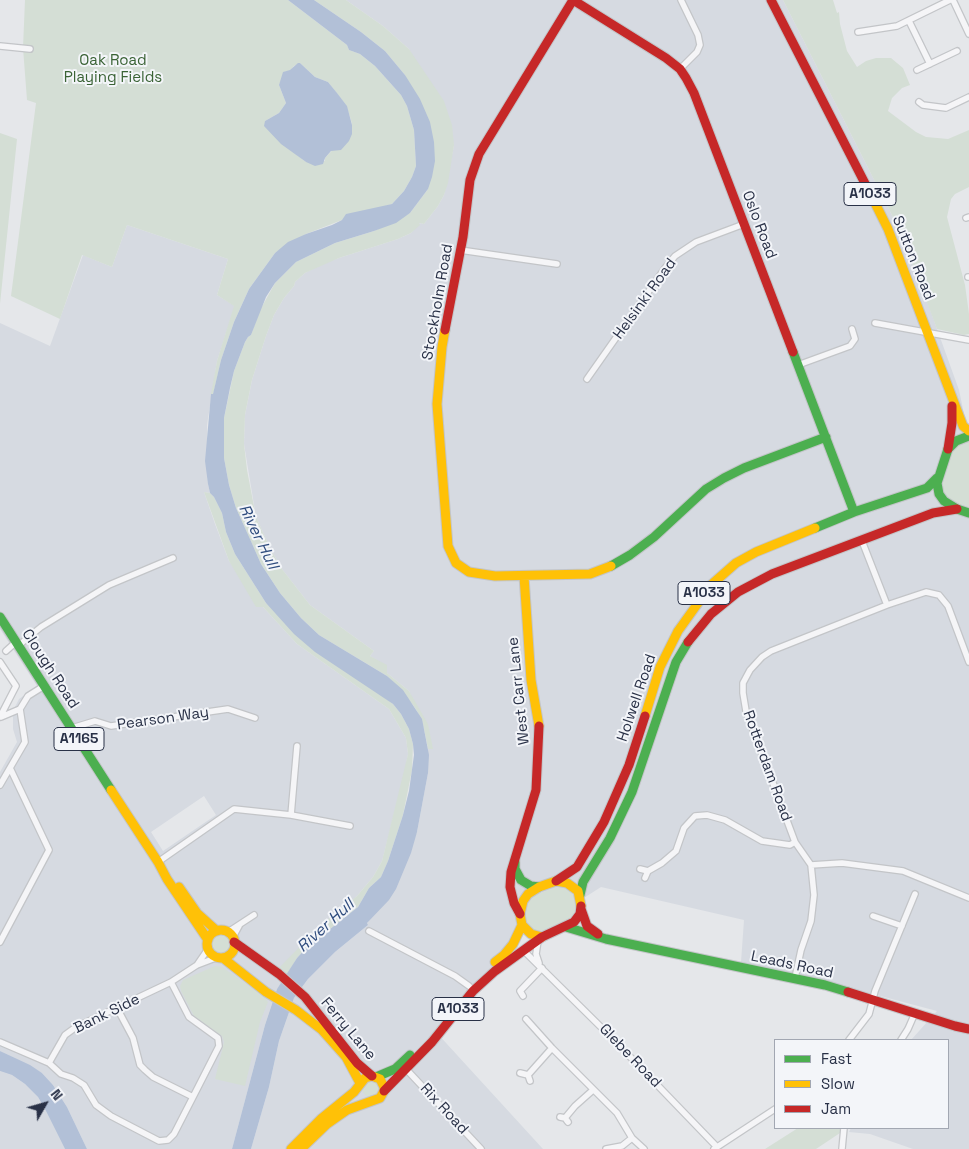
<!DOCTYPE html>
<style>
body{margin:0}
#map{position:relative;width:969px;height:1149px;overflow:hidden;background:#e5e7ea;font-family:"Space Grotesk",sans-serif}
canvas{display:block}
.legend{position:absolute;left:774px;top:1039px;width:175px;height:90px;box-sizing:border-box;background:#f3f5f9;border:1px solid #a2a7b2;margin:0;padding:6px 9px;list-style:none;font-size:15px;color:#293147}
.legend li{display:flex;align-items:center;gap:10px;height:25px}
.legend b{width:25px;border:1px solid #a2a7b2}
.north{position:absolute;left:20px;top:1079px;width:50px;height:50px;-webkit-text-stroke:4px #f3f5f9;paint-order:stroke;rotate:52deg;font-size:14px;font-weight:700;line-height:20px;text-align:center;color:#293147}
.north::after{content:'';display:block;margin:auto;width:18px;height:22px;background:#293147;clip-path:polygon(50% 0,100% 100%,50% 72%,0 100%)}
</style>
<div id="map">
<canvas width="969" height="1149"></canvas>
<ul class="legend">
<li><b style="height:6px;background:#4caf50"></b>Fast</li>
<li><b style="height:6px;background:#ffc107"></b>Slow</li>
<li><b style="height:6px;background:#c62828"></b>Jam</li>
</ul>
<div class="north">N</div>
</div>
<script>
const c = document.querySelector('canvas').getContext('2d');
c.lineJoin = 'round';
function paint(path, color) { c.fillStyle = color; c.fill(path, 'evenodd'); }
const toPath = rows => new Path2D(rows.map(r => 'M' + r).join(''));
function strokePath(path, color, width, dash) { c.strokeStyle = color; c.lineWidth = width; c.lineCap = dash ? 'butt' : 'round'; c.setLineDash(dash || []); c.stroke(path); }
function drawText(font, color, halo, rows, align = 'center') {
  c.font = font + ' "Space Grotesk",sans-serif'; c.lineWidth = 4; c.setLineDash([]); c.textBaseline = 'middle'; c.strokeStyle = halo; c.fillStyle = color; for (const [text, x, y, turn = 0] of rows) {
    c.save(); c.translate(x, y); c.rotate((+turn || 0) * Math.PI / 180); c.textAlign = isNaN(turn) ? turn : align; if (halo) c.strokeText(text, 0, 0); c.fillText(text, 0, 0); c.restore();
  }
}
paint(toPath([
 [346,0,783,0,900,231,923,290,959,390,969,438,969,1149,913,1149,870,1134,849,1132,851,1128,948,1128,948,1040,911,1040,937,1011,820,980,741,962,744,920,601,887,576,903,574,896,529,928,507,956,436,1032,543,1149,251,1149,269,1087,279,1041,294,998,308,979,335,952,368,925,367,923,417,832,428,773,428,749,432,749,409,691,387,673,384,665,370,656,374,651,310,605,282,569,270,548,256,517,244,444,245,415,252,380,266,336,274,315,284,298,294,286,295,282,305,273,322,264,339,258,398,239,411,233,419,223,424,224,438,206,444,195,454,145,409,49,383,26],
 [127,225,228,259,217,295,235,306,217,361,207,425,208,484,210,493,204,492,215,524,229,561,263,607,297,644,389,709,406,738,408,754,403,780,382,861,373,877,357,896,280,968,287,975,277,989,265,1025,232,1149,87,1149,67,1107,53,1085,42,1073,0,1051,0,772,17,742,13,729,13,711,19,699,37,686,0,629,0,323,50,346,83,255,112,267],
 [204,796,216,815,163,851,151,832],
 [0,1071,12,1075,25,1084,38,1097,46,1111,65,1149,0,1149]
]), '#d6dae1');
paint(toPath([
 [25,0,288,0,347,45,349,50,360,54,375,66,401,95,407,106,414,130,416,166,412,177,404,191,392,204,342,220,306,234,275,253,249,289,234,322,221,360,213,395,211,394,217,361,234,306,217,295,228,259,127,225,112,267,82,255,60,319,11,296,36,103,27,100,23,48],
 [300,63,315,77,328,82,346,105,350,117,352,124,351,130,325,158,325,161,306,162,297,155,265,121,279,113,286,103,279,85,286,71,290,71,294,66],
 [314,0,346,0,383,26,409,49,444,101,452,125,454,145,448,183,444,195,438,206,424,224,419,223,420,225,411,233,398,239,339,258,305,273,295,282,294,286,284,298,274,315,266,336,252,380,245,415,244,444,247,470,256,517,270,548,282,569,310,605,374,651,370,656,387,665,387,673,409,691,428,724,433,749,428,749,422,719,413,705,387,676,319,635,301,618,280,593,261,564,236,508,229,485,224,458,224,418,234,371,245,342,248,337,251,335,259,312,275,283,296,262,335,243,374,231,410,213,428,189,405,75,385,51,361,32],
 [783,0,833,0,837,13,839,12,840,24,847,51,857,67,866,61,876,58,891,58,903,68,910,85,902,88,892,98,888,111,916,132,926,137,948,139,969,130,969,187,955,194,951,199,947,217,965,285,969,314,969,334,964,335,937,329,900,231],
 [0,133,17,139,0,304],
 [969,442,969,508,948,500,941,490,951,452,957,446],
 [204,492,210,493,214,497,222,513,226,532,235,554,266,603,393,704,401,714,409,729,413,744,412,770,403,815,388,861,381,877,369,888,358,907,306,948,297,958,287,975,279,968,322,924,357,896,373,877,382,861,408,754,406,738,389,709,297,644,263,607,256,607,229,561],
 [563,887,570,891,574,896,576,910,573,916,565,922,544,931,536,931,529,928,525,920,525,909,532,897,553,888],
 '210 944a10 10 0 1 1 20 0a10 10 0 1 1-20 0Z',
 [215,966,222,967,263,996,268,1002,260,1022,245,1086,215,1079,224,1042,222,1036,194,1016,181,991,180,986,183,980],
 [375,1080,381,1091,367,1097,362,1091,363,1083],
 [798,1128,841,1128,840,1133,816,1149,765,1149]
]), '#d4ded5');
paint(toPath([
 [288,0,314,0,361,32,385,51,405,75,420,99,430,122,434,142,435,161,432,177,428,189,410,213,396,223,374,231,335,243,296,262,275,283,266,297,251,335,248,337,245,342,234,371,230,388,224,418,224,458,229,485,236,508,250,539,261,564,280,593,301,618,319,635,387,676,403,690,422,719,429,755,428,773,417,832,411,853,396,889,389,900,367,923,368,925,335,952,308,979,294,998,279,1041,269,1087,251,1149,232,1149,265,1025,277,989,297,958,306,948,358,907,369,888,381,877,388,861,403,815,409,791,414,755,413,744,409,729,401,714,393,704,315,652,294,634,266,603,235,554,226,532,222,513,214,497,210,493,208,484,205,461,211,394,213,394,221,360,234,322,249,289,275,253,288,242,306,234,332,225,342,220,346,214,392,204,404,191,412,177,416,166,414,130,407,106,401,95,375,66,360,54,349,50,347,45],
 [298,63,300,63,315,77,328,82,337,93,347,106,352,125,352,134,349,141,341,150,331,151,325,158,323,164,315,166,306,162,281,144,264,126,265,121,279,113,286,103,279,85,283,72,290,70],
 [0,1051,30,1065,42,1073,53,1085,67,1107,87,1149,65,1149,46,1111,38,1097,25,1084,12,1075,0,1071]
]), '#b2c0d7');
const street = toPath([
 [953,0,969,34],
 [909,21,930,64],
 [858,32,897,26,950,0],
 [0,46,30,49],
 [680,69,697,52,700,45,698,35,681,0],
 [917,70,957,51],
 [919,102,923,105,946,108,969,97],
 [966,218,969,217],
 [460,250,557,264],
 [968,277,969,277],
 [875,323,969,340],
 [798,365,850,346,855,339,852,329],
 [587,379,665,268,675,256,696,242,744,224],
 [862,541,887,605],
 [18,646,41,627,109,585,173,558],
 [6,651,16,642],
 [0,662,16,686,0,717],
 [1,717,20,709,28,696,44,686],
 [72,728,95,721,111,726,228,709,255,718],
 [0,785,25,742,20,709],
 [291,815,297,746],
 [158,862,234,809,291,815,350,826],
 [811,865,842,863,903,871,969,898],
 [640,869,648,871,645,878],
 [648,871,662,863,676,851,684,828,695,816,707,815,725,820,762,841,790,845,795,842],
 [873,916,902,926],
 [369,931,455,976,469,986],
 [228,932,254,915],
 [233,937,239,926],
 [538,941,536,954,539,963],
 [0,942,49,850,10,768],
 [523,950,611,1037,717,1147],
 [197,965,208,949],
 [795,978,801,950,811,921,814,895,811,865,795,842,746,711,743,693,743,683,750,670,762,657,771,651,887,605,926,592,939,595,948,606,969,662],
 [171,982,189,1017,218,1038,219,1046,193,1097],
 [523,996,520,991,542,968],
 [526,1019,552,1048,617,1113,632,1138,644,1149],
 [849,1040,869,1014,875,991,915,894],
 [901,1040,908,1029,915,1013],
 [0,1042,49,1063,65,1035,76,1027,171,982,197,965,218,957],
 [49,1063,61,1074,73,1078,84,1085,96,1105,111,1116,159,1141,168,1140,174,1134,193,1097,153,1077,145,1070,140,1065,133,1038,117,1008],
 [406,1069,481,1149],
 [520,1073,528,1075,530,1081],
 [528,1075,552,1048],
 [560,1117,565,1118,568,1122],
 [565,1118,575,1106,593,1090],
 [606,1149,622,1146,632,1138],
 [714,1149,775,1109],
 [842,1149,844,1128]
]);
const fast = toPath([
 [793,352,854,512],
 [969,436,956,441,948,449,937,483,939,494,944,501,957,509,969,513],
 [815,528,854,512,927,488,937,478],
 [611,566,630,555,654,537,706,489,724,478,744,468,826,437],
 [0,617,111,790],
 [515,862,515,869,521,880,531,886,539,887],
 [580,895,583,882,610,838,632,792,676,662,688,642],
 [566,927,606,939,825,985,848,992],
 [376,1077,395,1069,410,1055]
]);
const slow = toPath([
 [874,201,888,229,963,426,969,431],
 [445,330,442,347,437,404,448,546,456,563,469,572,495,576,590,574,611,566],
 [524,576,531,680,539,726],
 [645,716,660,667,678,631,711,585,736,563,756,552,815,528],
 [111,790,158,862,167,879,208,940],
 [179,887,197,913,217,931],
 '207 944a14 14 0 1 1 28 0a14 14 0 1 1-28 0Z',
 [542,937,531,934,522,925,520,914,523,901,528,894,539,887,556,881,567,883,578,891,581,906],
 [223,958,266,992,296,1010,322,1030,346,1057,360,1083],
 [495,962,504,955,513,944,522,925],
 [291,1149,322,1118,354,1092,365,1078,372,1076,380,1079,384,1087,384,1091,380,1098,347,1110,327,1124,301,1149]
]);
const jam = toPath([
 [573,0,666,58,680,69,686,78,694,93,793,352],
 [771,0,874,201],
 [445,330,463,237,470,180,479,154,573,0],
 [948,449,952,423,952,406],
 [688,642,711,614,738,592,772,574,933,513,957,509],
 [556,881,577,867,604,822,629,765,645,716],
 [581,909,587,926,598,934],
 [520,914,514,903,510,887,511,872,536,790,539,726],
 [234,942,279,974,305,997,357,1063,372,1076],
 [848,992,955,1026,969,1029],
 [384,1091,432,1042,473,991,495,971,542,937,574,922,580,914,581,906]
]);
strokePath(street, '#c3c5c8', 8);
strokePath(fast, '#c3c5c8', 11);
strokePath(slow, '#c3c5c8', 11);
strokePath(jam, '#c3c5c8', 11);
strokePath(street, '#f5f5f7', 5.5);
strokePath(fast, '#4caf50', 9);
strokePath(slow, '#ffc107', 9);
strokePath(jam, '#c62828', 9);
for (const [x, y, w] of [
 [870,194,52],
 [704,593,52],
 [79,739,50],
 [458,1009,52]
]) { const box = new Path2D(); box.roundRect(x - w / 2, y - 11.5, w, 23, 4); c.fillStyle = '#f3f5f9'; c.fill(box); strokePath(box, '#293147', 1); }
drawText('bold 14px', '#293147', null, [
 ["A1033",870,194],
 ["A1033",704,593],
 ["A1165",79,739],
 ["A1033",458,1009]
]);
drawText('15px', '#3a6335', '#f3f5f9', [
 ["Oak Road",113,61],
 ["Playing Fields",113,78]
]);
drawText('15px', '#293147', '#f3f5f9', [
 ["Oslo Road",759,225,69],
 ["Sutton Road",913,258,68],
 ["Helsinki Road",645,299,-54],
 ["Stockholm Road",438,302,-80],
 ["Clough Road",50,669,57],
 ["West Carr Lane",519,691,-96],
 ["Holwell Road",637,698,-71],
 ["Pearson Way",163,719,-8],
 ["Rotterdam Road",767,766,70],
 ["Leads Road",792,965,12],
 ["Bank Side",107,1014,-26],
 ["Ferry Lane",348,1029,50],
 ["Glebe Road",630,1056,46],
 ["Rix Road",444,1109,47]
]);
drawText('italic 16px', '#2f4c7e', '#f3f5f9', [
 ["River Hull",258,537,64],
 ["River Hull",326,926,-42]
]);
</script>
